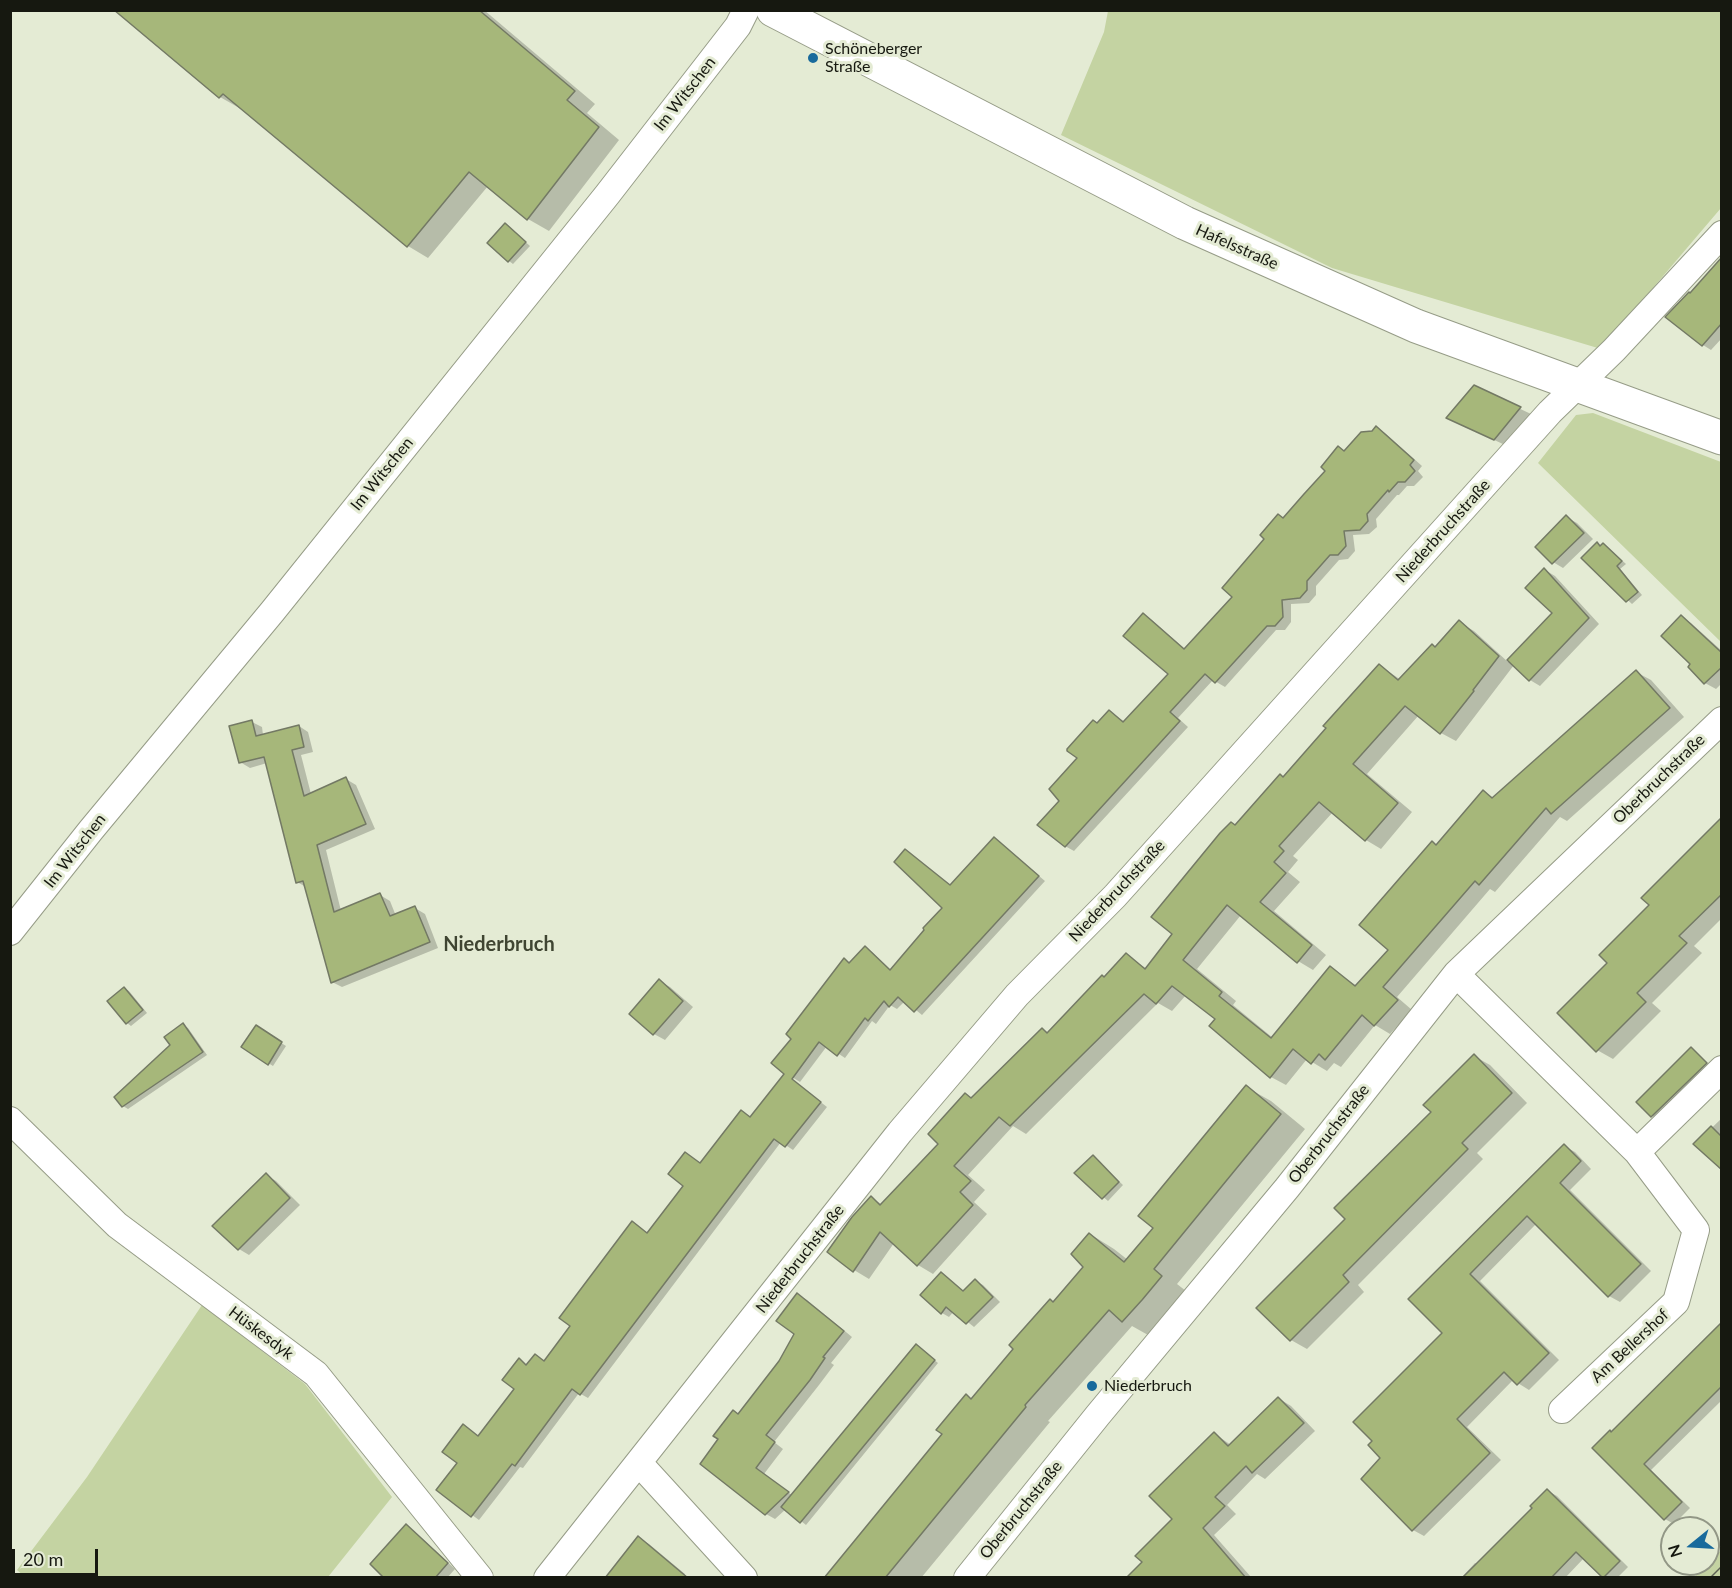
<!DOCTYPE html>
<meta charset="utf-8">
<style>
body{margin:0}
#map{position:relative;width:1732px;height:1588px;overflow:hidden;background:#e4ebd4;font-family:Lato,sans-serif}
canvas{display:block}
.frame{position:absolute;inset:0;border:12px solid #161810;pointer-events:none}
.north{position:absolute;left:1660px;top:1516px;width:60px;height:60px;box-sizing:border-box;background:#e4ebd4;border:2px solid #929786;border-radius:50%;rotate:252deg;font-size:16px;font-weight:700;line-height:24px;text-align:center;color:#161810}
.north::after{content:'';display:block;margin:auto;width:21px;height:27px;background:#186a9c;clip-path:polygon(50% 0,100% 100%,50% 72%,0 100%)}
.scale{position:absolute;left:12px;top:1549px;width:86px;height:27px;box-sizing:border-box;border:3px solid #161810;border-top:0;padding-left:8px;font-size:18px;line-height:21px;white-space:nowrap;color:#161810;-webkit-text-stroke:4px #e4ebd4;paint-order:stroke}
</style>
<div id="map">
<canvas width="1732" height="1588"></canvas>
<div class="frame"></div>
<div class="north">N</div>
<div class="scale">20 m</div>
</div>
<script>
const c = document.querySelector('canvas').getContext('2d');
c.lineJoin = 'round';
function paint(path, color) { c.fillStyle = color; c.fill(path, 'evenodd'); }
const toPath = rows => new Path2D(rows.map(r => 'M' + r).join(''));
function strokePath(path, color, width, dash) { c.strokeStyle = color; c.lineWidth = width; c.lineCap = dash ? 'butt' : 'round'; c.setLineDash(dash || []); c.stroke(path); }
function drawText(font, color, halo, rows, align = 'center') {
  c.font = font + ' Lato,sans-serif'; c.lineWidth = 6; c.setLineDash([]); c.textBaseline = 'middle'; c.strokeStyle = halo; c.fillStyle = color; for (const [text, x, y, turn = 0] of rows) {
    c.save(); c.translate(x, y); c.rotate((+turn || 0) * Math.PI / 180); c.textAlign = isNaN(turn) ? turn : align; if (halo) c.strokeText(text, 0, 0); c.fillText(text, 0, 0); c.restore();
  }
}
paint(toPath([
 [1108,11,1721,11,1721,208,1601,349,1332,268,1061,135,1104,32],
 [1593,413,1721,462,1721,642,1538,463,1576,415],
 [202,1305,305,1384,392,1497,328,1577,25,1577,17,1570,87,1477],
 [1721,1550,1721,1577,1694,1577,1708,1564]
]), '#c4d3a2');
paint(toPath([
 [117,10,484,10,595,104,587,113,619,140,549,231,528,219,488,186,428,258,408,246,242,108,241,109,220,97],
 [510,228,530,246,513,264,509,261],
 [1722,259,1722,338,1711,350,1703,345,1691,295],
 [1474,387,1531,414,1505,445,1458,423],
 [1376,428,1385,433,1422,466,1418,471,1423,477,1414,486,1407,486,1399,495,1397,495,1376,519,1377,527,1369,534,1353,535,1355,551,1348,559,1339,560,1316,586,1316,595,1309,603,1291,604,1291,622,1285,630,1276,630,1225,687,1213,680,1178,718,1188,727,1074,851,1065,846,1062,801,1080,757,1098,725,1110,712,1125,722,1170,674,1143,614,1152,620,1185,649,1234,597,1284,519,1345,452],
 [1566,517,1577,523,1593,539,1563,568,1553,562],
 [1597,544,1608,548,1626,564,1620,569,1642,595,1632,604,1583,558],
 [1545,570,1555,576,1599,624,1540,686,1530,680,1514,665,1456,741,1441,733,1419,715,1367,774,1412,812,1381,849,1366,840,1333,812,1293,856,1298,860,1288,872,1300,882,1274,911,1326,955,1313,970,1298,961,1241,915,1197,969,1236,1001,1233,1005,1273,1038,1330,968,1357,986,1390,950,1437,846,1484,792,1494,798,1636,672,1651,680,1684,717,1567,821,1560,817,1495,892,1490,889,1397,997,1412,1010,1390,1034,1375,1025,1341,1067,1334,1063,1327,1071,1307,1059,1286,1085,1271,1077,1217,1019,1186,995,1172,1011,1158,1003,1026,1134,1013,1126,968,1175,985,1190,974,1202,987,1214,933,1274,918,1265,894,1243,869,1279,854,1270,871,1198,883,1205,940,1144,972,1099,1042,1029,1049,1033,1126,955,1147,969,1174,934,1236,827,1284,778,1379,665,1401,680,1436,648,1459,622,1474,631,1508,662,1554,613],
 [1681,617,1691,623,1722,651,1722,683,1716,689,1705,683,1690,667,1692,664],
 [252,722,262,727,263,735,299,726,308,732,313,752,301,755,311,794,346,779,356,785,375,829,326,850,341,911,380,895,390,901,396,916,415,908,425,914,438,948,342,987,332,982,306,887,297,882,267,763,250,768,240,762],
 [1722,819,1722,918,1694,946,1702,953,1652,1003,1661,1011,1613,1059,1597,1050,1609,963,1651,905],
 [995,839,1045,881,922,1015,905,1001,897,1009,890,1005,876,1024,872,1021,845,1058,827,1046,800,1082,787,1074,792,1080,827,1107,793,1150,781,1142,588,1398,579,1393,523,1468,520,1467,479,1520,438,1490,516,1389,519,1360,528,1366,545,1362,648,1234,742,1112,751,1117,786,1074,794,1038,845,960,851,963,865,948,872,952,892,971,944,908,951,886],
 [659,981,670,987,693,1007,665,1040,654,1034,631,1014],
 [124,988,129,991,147,1013,131,1026,127,1023],
 [183,1025,188,1028,207,1055,128,1109,123,1106,172,1046],
 [256,1027,286,1046,273,1066,243,1047],
 [1691,1049,1711,1066,1657,1118,1652,1116],
 [1474,1056,1490,1065,1527,1103,1477,1153,1483,1159,1358,1285,1364,1292,1307,1349,1291,1340,1347,1219,1433,1112],
 [1246,1087,1271,1101,1305,1129,1177,1284,1186,1291,1148,1335,1132,1326,1048,1421,1050,1422,921,1578,828,1578,944,1434,966,1396,972,1400,1085,1267,1090,1234,1114,1249,1128,1260,1155,1228],
 [1722,1118,1722,1171,1695,1144],
 [1564,1146,1575,1152,1591,1169,1570,1190,1651,1271,1620,1302,1609,1296,1536,1224,1480,1281,1559,1360,1529,1390,1513,1380,1467,1427,1501,1460,1424,1536,1413,1530,1363,1479,1382,1458,1445,1333,1410,1299],
 [1093,1157,1123,1185,1108,1201,1076,1173],
 [266,1175,276,1181,300,1205,249,1255,239,1249],
 [941,1274,964,1292,975,1281,983,1285,1000,1302,974,1327,954,1311,949,1317,942,1313],
 [798,1295,807,1300,852,1337,831,1363,834,1365,819,1385,774,1442,783,1449,764,1474,793,1496,921,1349,938,1363,806,1525,786,1509,775,1519,766,1514,739,1415,781,1362,796,1334],
 [1722,1323,1722,1400,1651,1470,1690,1508,1674,1524,1665,1519,1612,1433],
 [1278,1398,1291,1406,1315,1431,1265,1479,1257,1474,1227,1505,1236,1514,1214,1535,1251,1577,1129,1578,1144,1563,1174,1519,1215,1434,1231,1445],
 [1548,1491,1557,1496,1628,1567,1617,1578,1605,1578,1584,1558,1565,1578,1461,1578,1475,1563,1477,1564],
 [406,1526,414,1531,455,1569,447,1578,387,1578],
 [638,1538,649,1544,685,1574,681,1578]
]), '#0003');
const building = toPath([
 [114,10,479,10,575,91,567,100,599,127,527,220,469,172,407,247,223,94,219,98,114,10],
 [505,223,526,242,508,262,487,243,505,223],
 [1722,257,1722,323,1702,346,1665,317,1689,292,1690,293,1722,257],
 [1474,385,1521,407,1494,440,1446,418,1474,385],
 [1376,426,1414,460,1410,465,1415,471,1405,482,1398,482,1389,492,1388,490,1367,514,1368,521,1360,530,1344,531,1346,546,1338,555,1330,555,1307,581,1307,590,1300,598,1282,600,1283,617,1275,626,1267,626,1215,683,1205,674,1170,712,1180,721,1065,847,1037,825,1059,801,1049,789,1077,758,1067,751,1067,749,1093,720,1097,723,1109,710,1123,722,1168,674,1123,636,1143,613,1184,649,1232,597,1222,588,1264,539,1260,535,1278,514,1283,518,1304,494,1325,471,1321,467,1338,446,1344,451,1361,432,1372,431,1376,426],
 [1566,515,1584,533,1552,564,1535,547,1566,515],
 [1597,542,1600,546,1603,543,1622,561,1617,566,1638,592,1626,602,1581,558,1597,542],
 [1544,568,1589,618,1529,681,1507,660,1552,613,1525,588,1544,568],
 [1681,615,1722,653,1722,667,1704,684,1688,667,1690,664,1661,636,1681,615],
 [1459,620,1499,656,1473,690,1474,691,1440,734,1405,706,1353,764,1398,803,1365,841,1319,802,1279,846,1284,851,1274,862,1286,873,1260,902,1312,945,1297,963,1227,905,1183,960,1222,992,1219,996,1271,1038,1330,966,1355,986,1388,950,1359,925,1432,841,1436,845,1483,790,1492,798,1636,670,1670,708,1551,814,1546,808,1479,885,1475,881,1383,987,1398,1000,1374,1026,1362,1015,1325,1060,1319,1054,1311,1064,1293,1049,1270,1078,1209,1026,1215,1019,1172,986,1156,1004,1144,994,1010,1126,999,1117,954,1166,971,1181,960,1192,973,1205,917,1266,880,1232,853,1272,827,1252,852,1217,871,1196,880,1205,938,1144,928,1134,965,1093,971,1098,1042,1028,1047,1033,1102,975,1104,977,1126,953,1145,969,1172,934,1151,917,1220,833,1231,822,1235,825,1280,774,1283,777,1326,728,1323,726,1379,664,1398,680,1432,644,1435,647,1459,620],
 [252,720,256,736,299,725,304,747,292,750,304,796,346,777,366,824,317,845,334,912,380,893,390,916,415,906,430,942,331,983,303,881,296,883,264,757,239,763,229,726,252,720],
 [1722,817,1722,894,1679,936,1687,943,1637,993,1646,1002,1596,1052,1557,1013,1607,963,1599,955,1649,905,1641,898,1722,817],
 [994,837,1039,876,914,1012,898,997,889,1007,884,1001,868,1021,865,1018,837,1056,819,1042,792,1079,821,1102,785,1147,774,1139,580,1395,572,1389,515,1466,512,1464,471,1517,436,1490,457,1463,442,1452,463,1424,478,1436,514,1389,502,1380,519,1358,526,1365,535,1354,544,1361,570,1326,559,1318,632,1221,647,1233,683,1186,668,1174,685,1152,700,1163,741,1110,750,1117,784,1074,771,1063,791,1039,786,1034,844,958,849,963,865,946,890,970,924,930,923,928,942,908,894,862,905,849,950,885,994,837],
 [659,979,683,1001,653,1035,629,1014,659,979],
 [124,987,143,1010,126,1024,107,1001,124,987],
 [183,1023,203,1052,122,1107,114,1097,170,1045,164,1037,183,1023],
 [256,1025,282,1042,268,1065,241,1047,256,1025],
 [1691,1047,1707,1063,1651,1117,1636,1102,1691,1047],
 [1474,1054,1512,1093,1462,1143,1468,1149,1343,1275,1349,1282,1290,1341,1256,1308,1345,1219,1334,1208,1431,1112,1423,1105,1474,1054],
 [1246,1085,1281,1114,1154,1269,1162,1276,1142,1300,1122,1322,1109,1310,1025,1405,1026,1407,885,1578,824,1578,942,1434,936,1430,966,1394,971,1399,1013,1349,1009,1345,1050,1299,1053,1302,1083,1267,1071,1254,1089,1233,1124,1262,1153,1228,1138,1216,1246,1085],
 [1711,1126,1722,1137,1722,1170,1693,1144,1711,1126],
 [1564,1144,1581,1161,1560,1183,1641,1264,1608,1297,1527,1216,1470,1274,1549,1353,1517,1385,1504,1372,1457,1419,1490,1453,1412,1531,1361,1479,1380,1458,1368,1445,1372,1441,1353,1422,1442,1333,1408,1299,1564,1144],
 [1093,1155,1119,1182,1102,1199,1074,1173,1093,1155],
 [266,1173,290,1198,238,1250,212,1226,266,1173],
 [941,1272,963,1291,975,1279,993,1297,966,1324,946,1307,941,1314,920,1295,941,1272],
 [797,1293,844,1331,823,1357,825,1358,810,1380,766,1435,775,1442,756,1468,789,1492,765,1515,700,1464,718,1439,713,1436,733,1410,738,1414,779,1361,794,1334,776,1321,797,1293],
 [1722,1322,1722,1386,1644,1464,1682,1502,1664,1520,1592,1448,1610,1430,1611,1432,1722,1322],
 [916,1344,935,1360,800,1523,781,1507,916,1344],
 [1278,1397,1304,1423,1252,1473,1246,1466,1215,1497,1225,1506,1203,1528,1246,1578,1126,1578,1142,1562,1135,1556,1172,1519,1149,1496,1214,1432,1228,1446,1278,1397],
 [1547,1489,1620,1561,1603,1578,1576,1552,1551,1578,1462,1578,1532,1508,1530,1506,1547,1489],
 [406,1524,448,1563,435,1578,384,1578,370,1564,406,1524],
 [638,1536,688,1578,605,1578,638,1536]
]);
paint(building, '#a6b77a');
strokePath(building, '#737964', 1.5);
const street = toPath([
 [10,932,91,830,272,612,607,195,738,26,746,10],
 [1456,974,1637,1152,1696,1230,1676,1302,1562,1410],
 [10,1120,117,1225,316,1374,480,1578],
 [1637,1152,1722,1069],
 [639,1463,744,1578],
 [547,1578,900,1132,1017,995,1115,896,1550,412,1614,350,1722,234],
 [967,1578,1098,1415,1287,1188,1456,974,1722,720]
]);
const secondary = toPath([
 [773,10,1185,223,1416,326,1722,438]
]);
strokePath(street, '#969c87', 28);
strokePath(secondary, '#969c87', 35);
strokePath(street, '#fff', 26);
strokePath(secondary, '#fff', 33);
strokePath(toPath([
 [1710,1578,1722,1566]
]), '#5c6053', 1.5);
for (const [x, y, r, color] of [
 [813,58,6,"#186a9c"],
 [1092,1386,6,"#186a9c"]
]) { const dot = new Path2D(); dot.arc(x, y, r, 0, 2 * Math.PI); c.fillStyle = color; c.fill(dot); strokePath(dot, '#e4ebd4', 2); }
drawText('16px', '#161810', '#e4ebd4', [
 ["Schöneberger",825,49],
 ["Straße",825,67],
 ["Niederbruch",1104,1386]
], 'left');
drawText('16px', '#161810', '#e4ebd4', [
 ["Im Witschen",685,94,-52],
 ["Hafelsstraße",1237,247,24],
 ["Im Witschen",382,474,-51],
 ["Niederbruchstraße",1443,531,-48],
 ["Oberbruchstraße",1659,779,-44],
 ["Im Witschen",75,851,-52],
 ["Niederbruchstraße",1117,891,-47],
 ["Oberbruchstraße",1329,1134,-52],
 ["Niederbruchstraße",800,1259,-52],
 ["Hüskesdyk",261,1333,37],
 ["Am Bellershof",1630,1346,-43],
 ["Oberbruchstraße",1021,1510,-51]
]);
drawText('bold 20px', '#3f4532', '#e4ebd4', [
 ["Niederbruch",499,945]
]);
</script>
